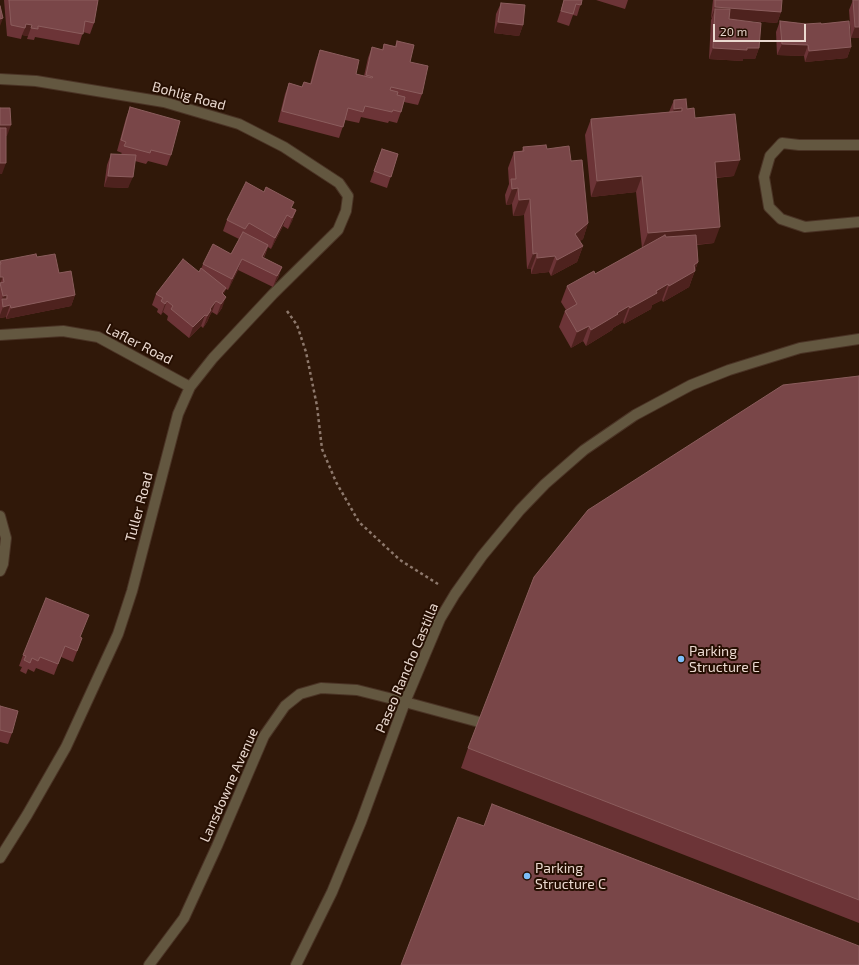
<!DOCTYPE html>
<style>
body{margin:0}
#map{position:relative;width:859px;height:965px;overflow:hidden;background:#301809;font-family:"Exo 2",sans-serif}
canvas{display:block}
.scale{position:absolute;left:713px;top:24px;width:93px;height:18px;box-sizing:border-box;border:2px solid #ead9d0;border-top:0;padding-left:5px;font-size:12px;line-height:14px;white-space:nowrap;color:#ead9d0;-webkit-text-stroke:3px #260f02;paint-order:stroke}
</style>
<div id="map">
<canvas width="859" height="965"></canvas>
<div class="scale">20 m</div>
</div>
<script>
const c = document.querySelector('canvas').getContext('2d');
c.lineJoin = 'round';
const toPath = rows => new Path2D(rows.map(r => 'M' + r).join(''));
function strokePath(path, color, width, dash) { c.strokeStyle = color; c.lineWidth = width; c.lineCap = dash ? 'butt' : 'round'; c.setLineDash(dash || []); c.stroke(path); }
function paint(path, color) { c.fillStyle = color; c.fill(path, 'evenodd'); }
function drawText(font, color, halo, rows, align = 'center') {
  c.font = font + ' "Exo 2",sans-serif'; c.lineWidth = 4; c.setLineDash([]); c.textBaseline = 'middle'; c.strokeStyle = halo; c.fillStyle = color; for (const [text, x, y, turn = 0] of rows) {
    c.save(); c.translate(x, y); c.rotate((+turn || 0) * Math.PI / 180); c.textAlign = isNaN(turn) ? turn : align; if (halo) c.strokeText(text, 0, 0); c.fillText(text, 0, 0); c.restore();
  }
}
const service = toPath([
 [859,145,799,145,782,143,770,156,764,177,769,207,781,219,805,227,859,222],
 [405,702,479,722]
]);
const minor = toPath([
 [0,79,36,81,164,102,239,124,284,147,339,183,348,196,346,211,338,230,273,294,213,358,190,387,178,414,132,591,118,634,66,747,27,815,0,858],
 [0,335,63,331,98,337,190,387],
 [0,516,6,538,3,564,0,571],
 [149,965,184,918,217,846,264,736,285,706,300,694,321,688,357,690,405,702]
]);
const tertiary = toPath([
 [296,965,332,892,361,822,405,702,440,619,455,594,482,556,520,510,545,484,584,450,635,415,691,385,729,370,800,348,859,339]
]);
strokePath(service, '#4a3325', 12);
strokePath(minor, '#4a3325', 12);
strokePath(tertiary, '#4a3325', 12);
strokePath(toPath([
 [287,311,297,325,306,352,317,406,322,449,336,482,359,522,400,560,438,584]
]), '#8d786c', 2.5, [3, 3]);
strokePath(service, '#635740', 10);
strokePath(minor, '#635740', 10);
strokePath(tertiary, '#635740', 10);
paint(toPath([
 [4,0,98,0,94,23,90,34,83,32,79,45,35,37,34,40,27,39,28,36,22,35,21,39,7,36],
 [564,0,582,0,577,16,573,15,569,26,557,22],
 [596,0,628,0,625,9],
 [713,0,782,0,781,12,777,23,729,19,759,48,755,59,743,59,743,61,709,59,711,20,712,18,711,18],
 [853,0,859,0,859,38,851,38,849,10],
 [501,3,523,25,519,36,494,33,496,14],
 [780,21,806,24,821,24,851,47,847,58,805,62,804,56,777,55,776,32],
 [397,41,410,62,422,94,418,105,404,102,401,112,397,123,389,121,388,123,361,117,359,123,345,120,339,138,278,122,285,94,289,83,302,87,304,82,310,84,316,61,320,50,356,74,364,76,368,58,372,47,382,50,384,44,395,46],
 [674,100,687,109,695,118,734,176,716,178,714,243,697,245,698,262,689,287,663,302,662,300,652,305,651,309,624,324,623,322,613,328,612,330,586,346,583,341,571,348,559,327,565,311,566,310,561,302,567,286,595,274,642,248,636,192,591,197,585,135,591,119,669,112],
 [130,107,171,155,167,166,148,161,146,164,135,161,128,188,104,187,107,165,111,154,121,154,122,153,117,151,126,118],
 [523,147,547,149,571,161,588,223,583,239,580,241,583,246,577,262,551,276,549,272,531,274,531,269,527,269,524,215,513,216,512,204,506,205,505,195,509,184,508,168,514,152,522,151],
 [382,149,398,154,387,188,370,182],
 [292,208,296,210,292,221,288,229,283,226,271,249,268,247,264,258,282,267,278,278,273,287,238,270,228,290,226,289,223,295,222,308,217,315,212,312,210,315,207,322,203,328,201,326,189,338,167,320,168,316,163,312,161,315,157,312,158,309,152,305,156,294,199,272,201,269,203,264,231,254,239,239,223,231,227,220],
 [37,257,59,273,75,295,71,306,6,319,6,317,0,318,0,261],
 [859,376,859,923,461,768,468,748],
 [80,637,82,638,73,662,61,657,54,675,36,668,34,672,28,669,26,674,20,671,22,667,19,666,23,655],
 [0,706,12,733,8,744,0,742]
]), '#6c3437');
paint(toPath([
 [715,7,781,12,777,23,715,18,715,9,712,18,711,18],
 [3,18,0,26,0,19],
 [498,22,523,25,519,36,494,33],
 [26,24,32,25,28,36,22,35,25,28],
 [855,27,859,27,859,38,851,38],
 [782,44,808,45,804,56,777,55],
 [851,47,847,58,805,62,809,51],
 [713,48,759,48,755,59,743,59,743,61,709,59],
 [682,108,676,124,669,125,674,109],
 [0,125,11,125,7,136,0,136],
 [740,160,734,176,709,178,715,162],
 [0,163,6,163,2,174,0,174],
 [108,176,133,177,128,188,104,187],
 [642,176,636,192,591,197,597,181],
 [518,188,512,204,506,205,512,189],
 [530,199,524,215,513,216,519,200],
 [296,210,292,221,288,229,292,218],
 [287,215,283,226,271,249,275,238],
 [588,223,583,239,569,250,575,234],
 [720,227,714,243,642,249,648,233],
 [268,245,264,257,258,268,262,257],
 [583,246,577,262,551,276,557,260],
 [537,253,531,269,527,269,533,254],
 [555,256,549,272,531,274,537,258],
 [242,259,238,270,228,290,232,279],
 [698,262,689,287,663,302,669,286,694,265],
 [282,267,278,278,273,287,277,276],
 [0,277,3,277,0,284],
 [668,284,662,300,652,305,651,309,624,324,630,308,656,291],
 [226,288,222,299,222,293],
 [7,295,3,306,2,299,0,304,3,296],
 [75,295,71,306,6,319,11,308],
 [226,297,222,308,217,315,221,304],
 [167,301,163,312,161,315,165,304],
 [216,301,212,312,210,315,207,322,203,328,210,309],
 [10,305,6,317,0,318,0,315,3,307],
 [629,306,623,322,613,328,612,330,586,346,591,330],
 [205,315,201,326,189,338,193,327],
 [589,326,583,341,571,348,577,332]
]), '#4e221e');
const building = toPath([
 [9,0,98,0,94,23,85,21,83,34,38,26,38,29,31,28,32,25,26,24,25,28,11,25,9,0],
 [564,0,582,0,581,5,576,4,573,14,561,11,564,0],
 [715,0,782,0,781,12,715,7,715,0],
 [853,0,859,0,859,27,855,27,853,0],
 [501,3,525,5,523,25,498,22,501,3],
 [0,6,3,18,0,19,0,6],
 [715,9,730,9,729,19,761,23,759,48,747,48,747,50,713,48,715,9],
 [780,21,806,24,821,23,821,24,849,21,851,47,809,51,808,45,782,44,780,21],
 [397,41,414,45,410,62,428,66,422,94,391,87,390,90,398,92,397,95,405,97,401,112,393,110,392,112,365,106,363,112,348,108,343,127,282,111,289,83,302,87,304,82,311,84,320,50,359,60,356,74,372,78,373,77,366,75,372,47,383,50,384,44,396,47,397,41],
 [686,99,687,109,694,108,695,118,735,114,740,160,715,162,720,227,648,233,642,176,597,181,591,119,682,111,682,108,674,109,674,100,686,99],
 [130,107,180,121,171,155,151,150,150,153,124,146,126,142,121,140,130,107],
 [0,108,10,108,11,125,0,125,0,108],
 [0,128,6,128,6,163,0,163,0,128],
 [546,145,547,149,569,146,571,161,582,160,588,223,575,234,583,246,557,260,555,256,537,258,537,253,533,254,530,199,519,200,518,188,512,189,511,179,516,179,514,152,524,151,523,147,546,145],
 [382,149,398,154,391,177,374,171,382,149],
 [111,154,136,155,133,177,108,176,111,154],
 [246,182,264,192,266,187,294,202,291,208,296,210,292,218,287,215,275,238,249,223,245,229,227,220,246,182],
 [243,232,268,245,262,257,282,267,277,276,242,259,232,279,203,264,213,244,231,254,243,232],
 [665,235,666,237,696,235,698,262,694,265,695,271,669,286,668,284,656,291,657,293,630,308,629,306,617,313,618,314,591,330,589,326,577,332,565,311,577,304,567,286,594,271,595,274,665,235],
 [36,254,37,257,55,254,59,273,71,271,75,295,11,308,10,305,3,307,2,299,7,299,7,295,3,296,0,283,4,282,3,277,0,277,0,264,1,264,0,261,36,254],
 [183,259,199,272,201,268,226,288,222,293,226,297,221,304,216,301,210,309,211,310,207,316,205,315,193,327,171,309,173,306,167,301,165,304,161,301,163,298,156,294,183,259],
 [859,376,859,900,468,748,534,577,588,510,783,385,859,376],
 [46,598,89,615,80,637,82,638,77,651,65,646,58,664,40,657,38,661,32,658,30,663,24,660,26,656,23,655,46,598],
 [0,706,18,711,12,733,0,730,0,706],
 [492,804,859,946,859,965,401,965,458,817,484,826,492,804]
]);
paint(building, '#794648');
strokePath(building, '#8b5d5d', 1);
for (const [x, y, r, color] of [
 [681,659,4,"#7cbef9"],
 [527,876,4,"#7cbef9"]
]) { const dot = new Path2D(); dot.arc(x, y, r, 0, 2 * Math.PI); c.fillStyle = color; c.fill(dot); strokePath(dot, '#260f02', 1.5); }
drawText('14px', '#ead9d0', '#260f02', [
 ["Bohlig Road",189,96,15],
 ["Lafler Road",139,344,27],
 ["Tuller Road",139,507,-75],
 ["Paseo Rancho Castilla",407,668,-67],
 ["Lansdowne Avenue",229,785,-66]
]);
drawText('14px', '#ead9d0', '#260f02', [
 ["Parking",689,651],
 ["Structure E",689,667],
 ["Parking",535,868],
 ["Structure C",535,884]
], 'left');
</script>
